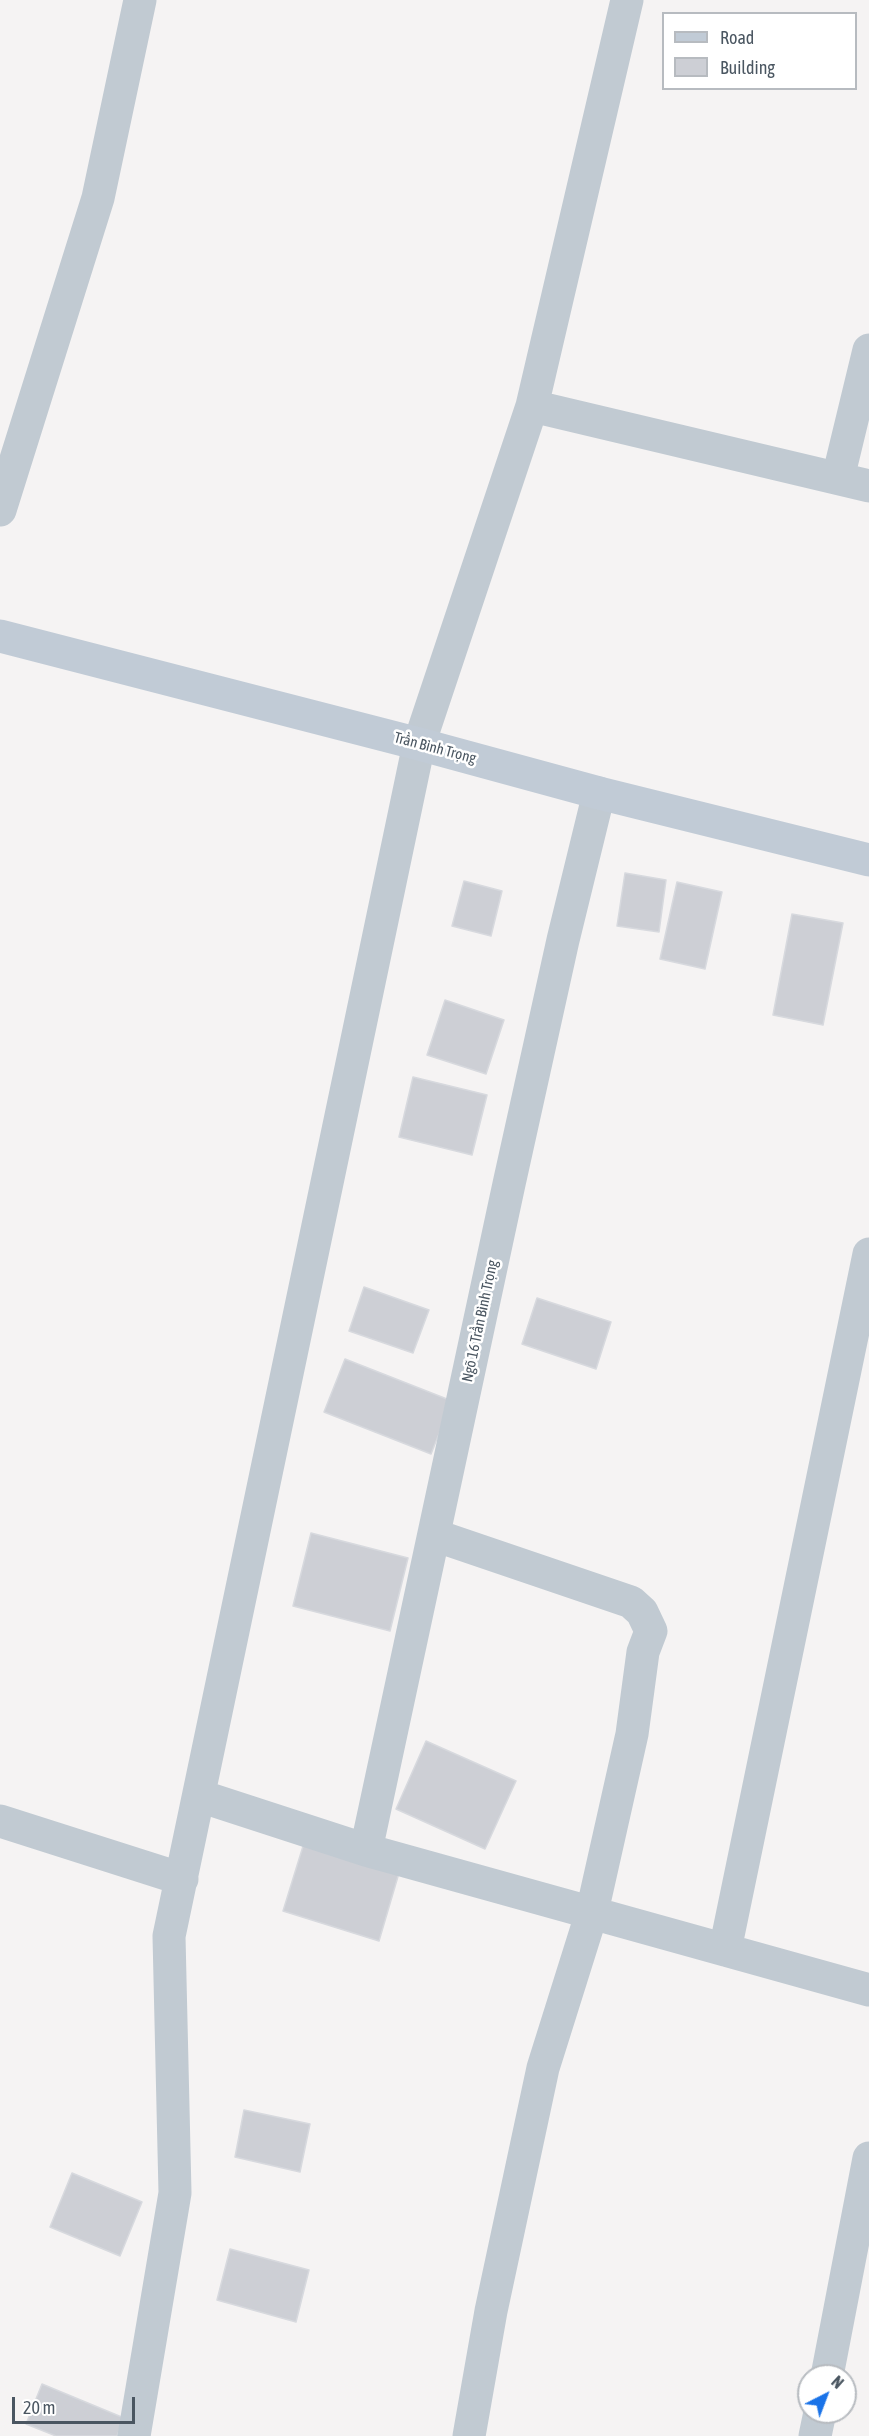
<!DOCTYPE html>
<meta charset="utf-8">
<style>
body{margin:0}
#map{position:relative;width:869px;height:2436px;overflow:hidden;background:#f5f3f3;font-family:"Asap Condensed",sans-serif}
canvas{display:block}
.legend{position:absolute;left:662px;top:12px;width:195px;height:78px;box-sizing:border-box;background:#fff;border:2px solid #b7bbc0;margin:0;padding:8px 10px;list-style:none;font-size:18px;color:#4a5661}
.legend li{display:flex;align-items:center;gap:12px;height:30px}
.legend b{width:30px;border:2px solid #b7bbc0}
.north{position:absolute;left:797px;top:2364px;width:60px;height:60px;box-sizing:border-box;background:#fff;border:2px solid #b7bbc0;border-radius:50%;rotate:42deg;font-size:16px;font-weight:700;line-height:24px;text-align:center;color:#4a5661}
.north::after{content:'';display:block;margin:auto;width:21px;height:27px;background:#1a73e8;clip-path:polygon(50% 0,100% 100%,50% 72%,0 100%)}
.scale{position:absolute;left:12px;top:2397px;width:123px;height:27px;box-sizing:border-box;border:3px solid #4a5661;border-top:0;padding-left:8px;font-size:18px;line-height:21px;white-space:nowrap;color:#4a5661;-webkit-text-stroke:4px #fff;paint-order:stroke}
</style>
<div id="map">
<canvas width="869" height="2436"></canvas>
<ul class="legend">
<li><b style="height:8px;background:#c1cbd6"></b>Road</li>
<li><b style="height:16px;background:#cdcfd5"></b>Building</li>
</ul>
<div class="north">N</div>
<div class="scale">20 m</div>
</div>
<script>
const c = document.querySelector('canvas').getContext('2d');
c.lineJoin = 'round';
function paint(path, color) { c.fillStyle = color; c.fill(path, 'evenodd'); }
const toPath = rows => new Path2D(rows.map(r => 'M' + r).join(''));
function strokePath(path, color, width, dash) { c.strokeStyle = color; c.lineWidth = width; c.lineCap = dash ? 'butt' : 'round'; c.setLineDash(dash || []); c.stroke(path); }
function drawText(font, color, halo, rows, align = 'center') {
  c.font = font + ' "Asap Condensed",sans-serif'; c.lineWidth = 5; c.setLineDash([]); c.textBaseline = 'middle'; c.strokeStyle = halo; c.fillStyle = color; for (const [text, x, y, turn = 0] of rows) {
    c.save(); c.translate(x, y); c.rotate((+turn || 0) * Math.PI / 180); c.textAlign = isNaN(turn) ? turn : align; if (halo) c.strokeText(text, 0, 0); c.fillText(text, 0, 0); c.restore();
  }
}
const building = toPath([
 [625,873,666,880,659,932,617,926,625,873],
 [464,881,502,891,491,936,452,926,464,881],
 [677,882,722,892,705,969,660,959,677,882],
 [792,914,843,923,823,1025,773,1015,792,914],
 [445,1000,504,1020,486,1074,427,1055,445,1000],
 [413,1077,487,1095,472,1155,399,1137,413,1077],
 [364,1287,429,1310,413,1353,349,1331,364,1287],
 [537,1298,611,1322,596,1369,522,1344,537,1298],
 [345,1359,452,1401,431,1454,324,1412,345,1359],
 [311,1533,408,1558,390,1631,293,1606,311,1533],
 [426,1741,516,1781,485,1849,396,1809,426,1741],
 [304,1843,399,1873,379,1941,283,1911,304,1843],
 [244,2110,310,2124,300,2172,235,2157,244,2110],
 [72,2173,142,2202,120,2256,50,2227,72,2173],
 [230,2249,309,2270,296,2322,217,2300,230,2249],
 [42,2384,124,2418,117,2436,56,2436,26,2424,42,2384]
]);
paint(building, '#cdcfd5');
strokePath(building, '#d7d9de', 1.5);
strokePath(toPath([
 [532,406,869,486],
 [838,478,869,350],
 [0,510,98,198,140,0],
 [434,1535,631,1602,642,1612,651,1631,643,1652,632,1734,592,1912,543,2068,491,2311,469,2436],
 [200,1796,366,1850,869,1990],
 [0,1821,182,1879],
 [366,1850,509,1184,563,940,599,793],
 [725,1950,869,1254],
 [827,2376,869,2158],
 [134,2436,175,2193,169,1936,419,744,532,406,627,0],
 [815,2436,820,2412]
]), '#c1cad2', 33);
strokePath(toPath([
 [0,636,419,744,599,793,869,860]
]), '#c1cbd6', 33);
drawText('15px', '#4a5661', '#fff', [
 ["Trần Bình Trọng",435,748,15],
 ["Ngõ 16 Trần Bình Trọng",480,1321,-78]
]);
</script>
